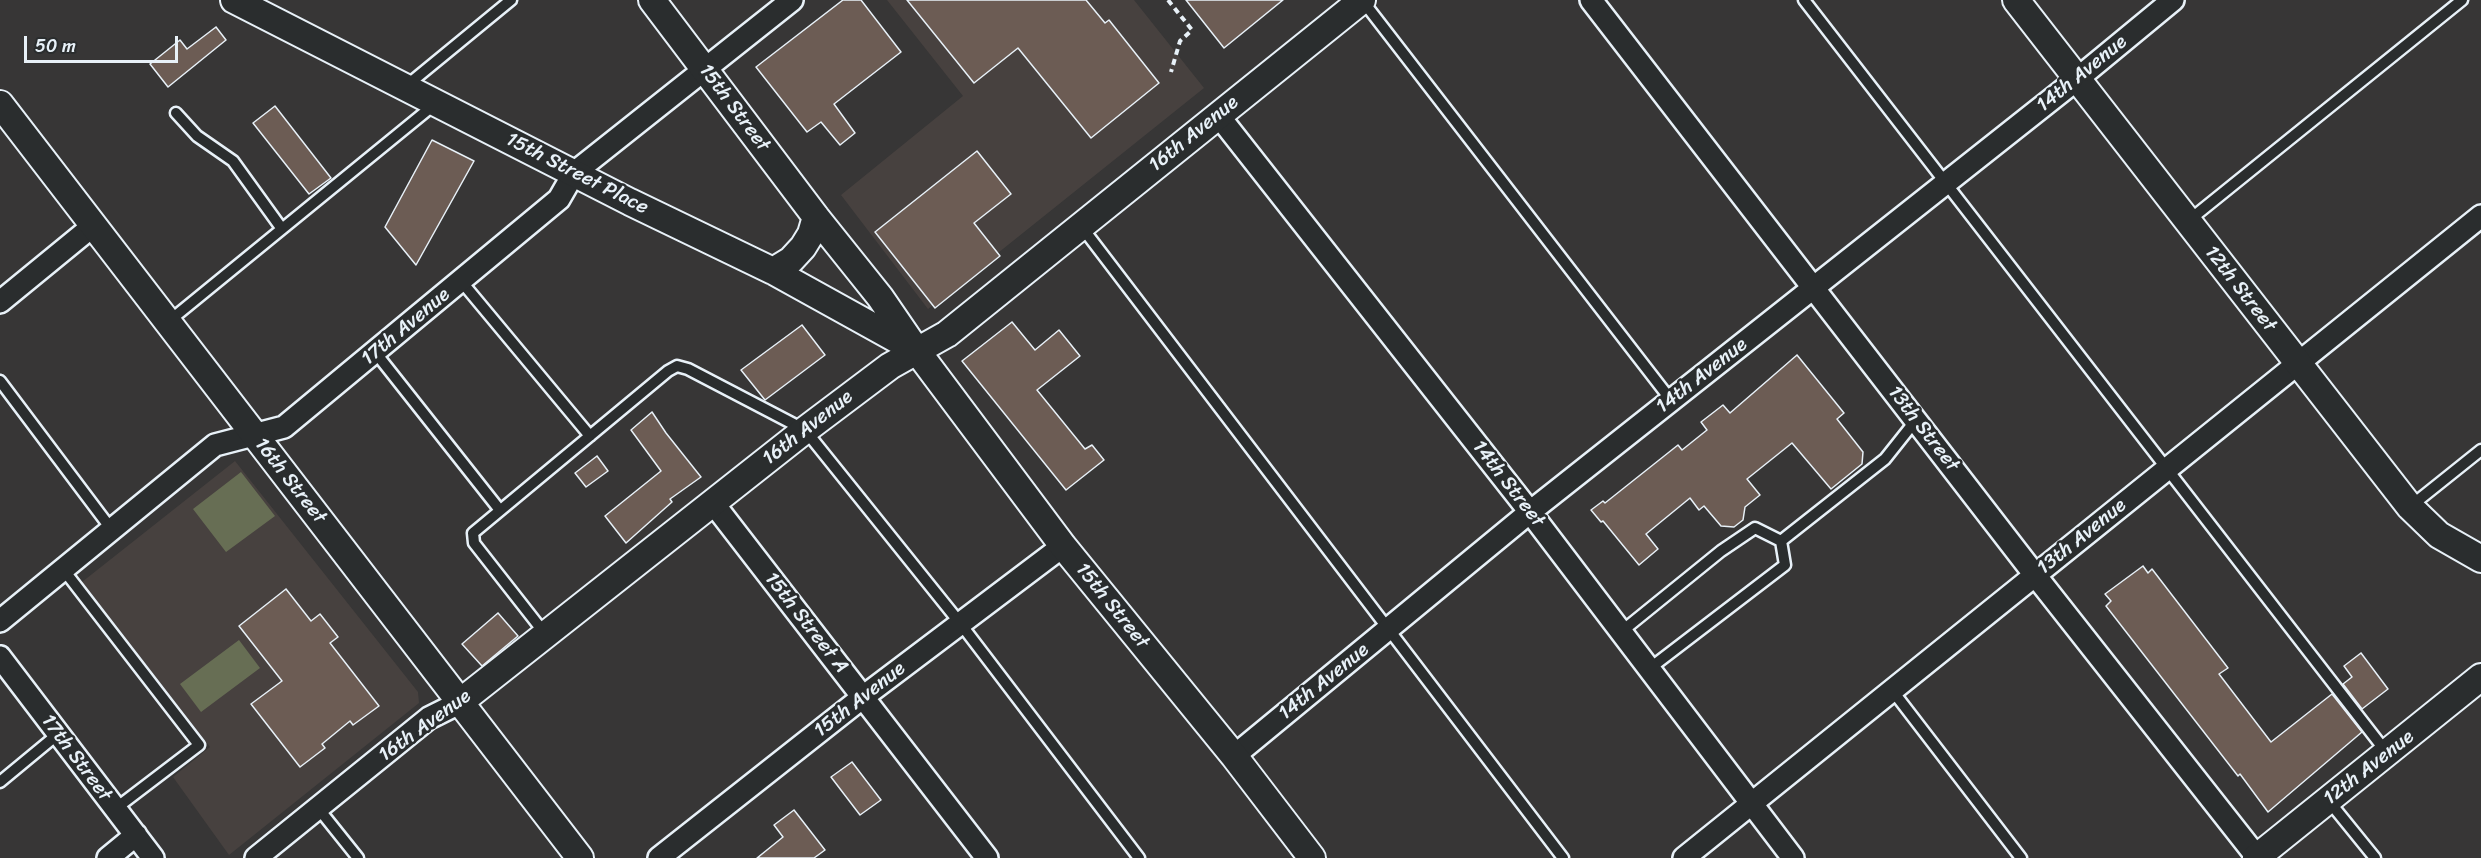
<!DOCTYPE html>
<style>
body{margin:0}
#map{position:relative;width:2481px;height:858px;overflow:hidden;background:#373636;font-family:Sriracha,sans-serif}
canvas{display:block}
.scale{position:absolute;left:24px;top:36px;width:154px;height:27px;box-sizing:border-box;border:3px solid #e8f1f8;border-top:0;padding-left:8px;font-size:18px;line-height:21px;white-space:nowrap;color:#e8f1f8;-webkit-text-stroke:4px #2a2d2e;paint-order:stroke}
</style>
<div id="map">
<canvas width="2481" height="858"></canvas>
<div class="scale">50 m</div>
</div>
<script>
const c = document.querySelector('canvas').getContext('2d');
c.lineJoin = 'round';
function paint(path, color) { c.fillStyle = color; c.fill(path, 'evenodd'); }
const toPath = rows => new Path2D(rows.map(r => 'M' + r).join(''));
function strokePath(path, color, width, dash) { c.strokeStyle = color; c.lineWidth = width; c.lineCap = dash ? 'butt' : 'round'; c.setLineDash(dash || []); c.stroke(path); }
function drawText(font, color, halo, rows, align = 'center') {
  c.font = font + ' Sriracha,sans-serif'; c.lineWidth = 5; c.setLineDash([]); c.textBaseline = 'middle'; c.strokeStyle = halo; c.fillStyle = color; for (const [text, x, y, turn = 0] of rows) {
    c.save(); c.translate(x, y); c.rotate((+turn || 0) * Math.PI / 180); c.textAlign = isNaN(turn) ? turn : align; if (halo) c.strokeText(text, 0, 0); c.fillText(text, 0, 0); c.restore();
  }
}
paint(toPath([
 [887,0,1134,0,1204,88,928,309,841,195,963,96],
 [235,461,418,692,419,703,229,855,173,777,210,747,82,582]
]), '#47413f');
paint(toPath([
 [241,472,275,516,226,552,193,509],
 [239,640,260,668,201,712,180,684]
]), '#676e54');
const building = toPath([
 [843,0,861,0,901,52,834,104,855,133,840,145,821,122,807,132,756,67,843,0],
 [907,0,1086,0,1105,23,1109,20,1159,83,1091,138,1018,48,974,83,907,0],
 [1186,0,1283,0,1224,48,1186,0],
 [216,27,226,40,168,87,150,64,180,40,187,49,216,27],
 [275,106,331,178,309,194,253,123,275,106],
 [432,140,474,161,416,265,385,227,432,140],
 [977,151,1011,194,974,223,1000,256,935,308,875,232,977,151],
 [1012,322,1035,350,1059,330,1080,356,1037,390,1085,449,1092,445,1104,460,1066,490,962,361,1012,322],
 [802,325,825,355,765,400,741,370,802,325],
 [1797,355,1844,413,1837,419,1863,452,1862,464,1831,489,1792,443,1747,479,1760,495,1745,507,1743,520,1734,527,1721,526,1704,506,1699,510,1690,498,1646,534,1658,549,1639,565,1603,521,1601,522,1591,510,1603,501,1605,503,1678,445,1682,450,1707,430,1701,422,1723,405,1730,413,1797,355],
 [652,412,666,433,701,477,670,499,672,502,626,543,605,516,661,471,631,430,652,412],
 [597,456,608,471,586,487,575,473,597,456],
 [2143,566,2148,573,2152,569,2228,668,2219,674,2271,742,2332,694,2362,732,2268,812,2240,774,2238,776,2106,606,2111,601,2105,594,2143,566],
 [286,589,311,621,320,614,338,637,330,643,379,706,353,725,350,721,322,744,325,748,300,767,251,704,282,681,239,626,286,589],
 [498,613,518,636,482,666,462,644,498,613],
 [2361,653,2388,689,2362,709,2343,684,2352,677,2344,666,2361,653],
 [852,762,881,800,860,815,831,777,852,762],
 [794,810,825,850,814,858,757,858,783,837,774,825,794,810]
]);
paint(building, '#6c5c54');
strokePath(building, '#e8f1f8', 1.5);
const service = toPath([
 [1362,0,1671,400],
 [1804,0,2387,753],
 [405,87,511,0],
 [176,113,197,136,233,161,282,229],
 [2187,222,2462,0],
 [1081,226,1563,858],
 [461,281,590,436],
 [168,322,435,104],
 [375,352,499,509],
 [0,381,112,530],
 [2411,506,2481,450],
 [1781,541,1885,459,1916,420],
 [63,569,199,745,115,809],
 [1621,632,1721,551,1755,528,1781,541],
 [546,635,474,543,473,533,668,371,677,366,688,369,805,430,960,623,1139,858],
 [1649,669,1785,565,1781,541],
 [1892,690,2021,858],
 [0,782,58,734],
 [2328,800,2375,858],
 [318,808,358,858]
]);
const minor = toPath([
 [1591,0,2035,575,2257,857],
 [1218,115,1530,512,1793,858],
 [0,302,94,225],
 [713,503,987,858],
 [0,621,215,445,284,427,559,199,574,173,792,0],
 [0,657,153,858],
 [1234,756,1530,512,2076,80,2173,0],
 [108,858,136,835],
 [256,858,429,718,459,703],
 [659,858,863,697,1063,546],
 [1684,858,2481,216]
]);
const tertiary = toPath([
 [234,0,630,202,773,271,912,348],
 [652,0,816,217,880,297,917,351,1063,546,1234,756,1312,858],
 [2016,0,2410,507,2439,535,2481,559],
 [0,104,580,858],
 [773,271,791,260,803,247,811,234,816,217],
 [459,703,805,430,890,366,947,334,1362,0],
 [2256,858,2481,677]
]);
strokePath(service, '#e8f1f8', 15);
strokePath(minor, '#e8f1f8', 26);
strokePath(tertiary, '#e8f1f8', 30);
strokePath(toPath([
 [1168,0,1192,30,1180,41,1171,72]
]), '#e8f1f8', 4, [6, 4.5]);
strokePath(service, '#2a2d2e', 10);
strokePath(minor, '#2a2d2e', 21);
strokePath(tertiary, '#2a2d2e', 26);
drawText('20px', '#e8f1f8', '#2a2d2e', [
 ["14th Avenue",2082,74,-39],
 ["15th Street",734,108,53],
 ["16th Avenue",1194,134,-39],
 ["15th Street Place",577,174,27],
 ["12th Street",2240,289,52],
 ["17th Avenue",406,327,-40],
 ["14th Avenue",1702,376,-38],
 ["16th Avenue",808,428,-38],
 ["13th Street",1923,429,52],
 ["16th Street",290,481,52],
 ["14th Street",1508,484,52],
 ["13th Avenue",2082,537,-39],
 ["15th Street",1112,606,51],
 ["15th Street A",806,623,52],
 ["14th Avenue",1324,682,-39],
 ["15th Avenue",860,700,-38],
 ["16th Avenue",425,726,-36],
 ["17th Street",76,758,53],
 ["12th Avenue",2369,768,-38]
]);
</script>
